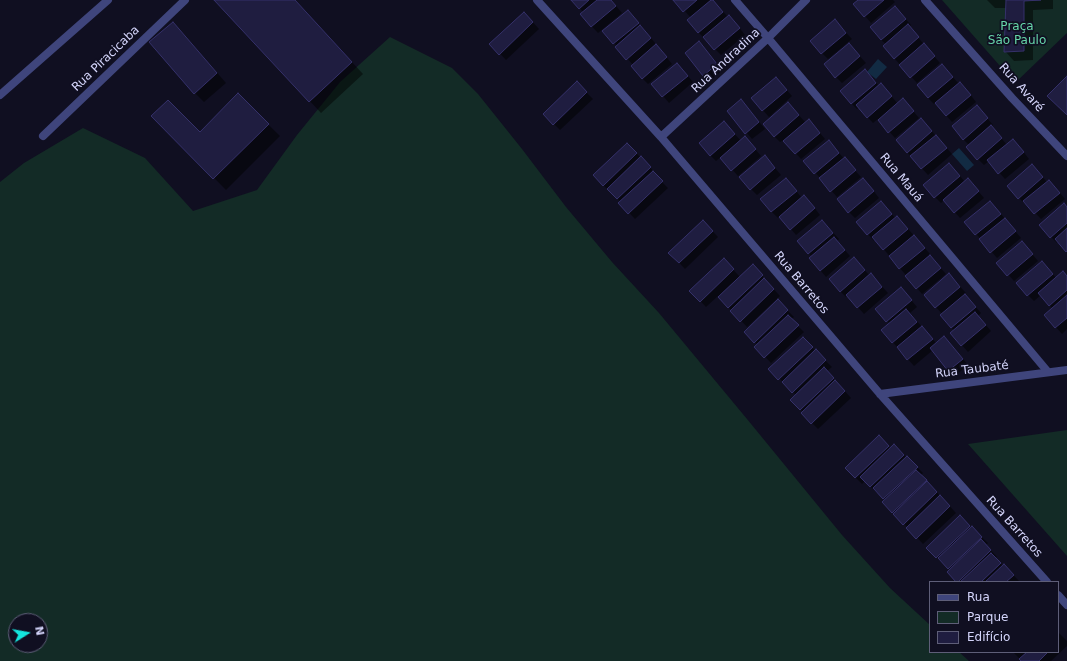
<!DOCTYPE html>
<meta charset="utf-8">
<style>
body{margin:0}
#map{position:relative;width:1067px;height:661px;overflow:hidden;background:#100f21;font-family:"DejaVu Sans",sans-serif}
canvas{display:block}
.legend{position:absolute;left:929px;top:581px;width:130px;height:72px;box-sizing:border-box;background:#100f21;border:1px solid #5e5e78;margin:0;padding:5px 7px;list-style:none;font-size:12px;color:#d4d5fb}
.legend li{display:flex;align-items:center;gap:8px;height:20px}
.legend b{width:20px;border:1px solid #5e5e78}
.north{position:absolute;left:8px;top:613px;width:40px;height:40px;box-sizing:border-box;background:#100f21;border:1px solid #5e5e78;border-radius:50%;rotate:79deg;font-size:11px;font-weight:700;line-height:16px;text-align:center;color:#d4d5fb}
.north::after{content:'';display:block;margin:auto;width:14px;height:18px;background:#14e6de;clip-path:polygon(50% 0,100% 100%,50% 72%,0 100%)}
</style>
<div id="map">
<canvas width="1067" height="661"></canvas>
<ul class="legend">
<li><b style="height:5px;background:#3f457c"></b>Rua</li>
<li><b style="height:11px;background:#132b26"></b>Parque</li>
<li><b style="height:11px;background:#1f1d40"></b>Edifício</li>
</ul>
<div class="north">N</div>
</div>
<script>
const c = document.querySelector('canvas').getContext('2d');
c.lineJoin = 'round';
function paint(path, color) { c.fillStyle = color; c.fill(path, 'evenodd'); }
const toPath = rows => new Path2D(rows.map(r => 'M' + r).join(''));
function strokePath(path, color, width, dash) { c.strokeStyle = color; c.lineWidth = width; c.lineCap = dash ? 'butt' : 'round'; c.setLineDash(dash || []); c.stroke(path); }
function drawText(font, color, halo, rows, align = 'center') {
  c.font = font + ' "DejaVu Sans",sans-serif'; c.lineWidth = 3.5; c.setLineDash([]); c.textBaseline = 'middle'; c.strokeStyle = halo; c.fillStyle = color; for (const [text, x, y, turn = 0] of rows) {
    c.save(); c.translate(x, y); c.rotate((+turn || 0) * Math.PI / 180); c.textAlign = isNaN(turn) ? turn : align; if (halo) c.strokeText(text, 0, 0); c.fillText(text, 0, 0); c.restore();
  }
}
paint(toPath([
 [942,0,1067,0,1067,33,1015,83],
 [390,37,452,68,478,94,522,149,566,207,612,262,659,313,747,419,842,535,890,588,930,625,930,652,959,652,969,661,0,661,0,182,24,163,83,128,145,158,193,211,257,190,297,135,340,82],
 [16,621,40,621,40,645,16,645],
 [1067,430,1067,556,968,444]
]), '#132b26');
paint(toPath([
 [878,59,887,67,876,79,867,72],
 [959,148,974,165,967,171,952,154]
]), '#122b43');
paint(toPath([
 [216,0,294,0,363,74,321,113],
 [572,0,611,0,622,13,598,33,581,15,584,13],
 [675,0,712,0,728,17,735,22,745,35,721,55,699,33,688,20,691,18],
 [860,0,893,0,895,2,871,23,855,4],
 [987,0,1053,0,1053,9,1033,10,1033,60,1014,61,1005,51,1007,8,995,8],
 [895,7,911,25,909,27,940,63,917,83,894,58,886,44,881,40],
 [634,17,672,64,648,84,642,78,633,65,604,31],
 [530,19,539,29,506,60,491,44],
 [835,21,852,39,828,59,822,53],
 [173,23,182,32,226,83,204,102,195,93],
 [699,42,723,70,710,81,704,75],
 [855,51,866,63,842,83,836,77],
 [942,65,959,84,966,89,976,102,952,122,935,103,934,104,928,98],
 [683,70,693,82,669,103,653,84],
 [871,77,879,86,887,91,898,104,909,106,919,118,895,138,878,119,873,123,859,108,857,109,851,103],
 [776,78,792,96,769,117,752,98],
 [577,83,593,99,560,130,544,114],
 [238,95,280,136,226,190,153,116,200,133],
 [747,107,765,129,752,139,728,111],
 [794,110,806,123,815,127,825,139,801,159,784,140,780,142,774,136],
 [983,113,993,125,991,126,1007,145,1019,146,1029,159,1005,179,989,161,984,165,978,159,969,145,963,139],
 [724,122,741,141,751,144,761,156,738,176,721,157,716,161,710,155],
 [927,126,952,154,928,175,907,152],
 [828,141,861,177,837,197,805,161],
 [627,144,647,164,656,174,655,175,668,188,635,219,620,203,621,202,603,185],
 [770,162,781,175,757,195,751,189],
 [955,170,965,182,974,186,984,198,960,218,944,200,941,203,935,197],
 [1038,172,1047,182,1055,187,1065,199,1041,219,1026,203,1025,204,1019,198],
 [791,185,802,198,810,202,820,215,796,235,780,216,778,218,772,212,762,199],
 [869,185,879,198,855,218,849,212],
 [881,202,896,219,897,217,903,223,930,254,929,255,946,274,922,294,875,239,874,241,857,222],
 [1067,207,1067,251,1059,241,1057,243,1051,237],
 [996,208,1021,238,997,258,966,222],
 [703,221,718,237,685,269,670,253],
 [822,221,839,239,837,241,850,256,826,277,810,258,812,257,798,241],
 [1028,249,1038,261,1014,281,998,263],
 [724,260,740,277,753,266,768,282,767,282,780,296,747,327,718,296,706,307,691,291],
 [860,265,870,276,871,275,877,281,888,293,864,314,848,296,846,297,840,291],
 [1048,268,1056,278,1067,277,1067,329,1062,334,1045,315,1053,309,1041,295,1034,301,1028,295],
 [949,275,966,293,964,294,981,313,978,316,991,331,968,352,951,333,954,331,942,314,936,307],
 [907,295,917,307,910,313,936,343,950,343,968,365,955,376,933,350,914,366,882,330,890,324,877,309],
 [778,301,794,317,791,319,804,332,771,363,756,347,758,345,745,332],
 [802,338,832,367,827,371,851,398,818,429,802,413,803,412,791,400,796,395,770,369],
 [879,437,891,449,894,445,907,458,907,457,923,473,921,475,956,513,923,544,884,502,886,500,878,492,877,493,865,481,862,484,846,468],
 [960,517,988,543,986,545,997,557,995,558,1003,566,1004,565,1019,581,1019,582,958,582,950,570,927,548],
 [1058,632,1067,641,1067,646,1051,661,1022,661,1013,652,1058,652]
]), '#0007');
const building = toPath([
 [214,0,295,0,352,62,309,102,214,0],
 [571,0,589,0,579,9,571,0],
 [597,0,611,0,616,6,591,27,580,14,597,0],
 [673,0,697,0,683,12,673,0],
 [711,0,713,0,723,12,698,33,687,20,711,0],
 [858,0,884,0,864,17,853,4,858,0],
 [1006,0,1041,0,1024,1,1024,51,1004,52,1006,0],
 [895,6,906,19,881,40,870,27,895,6],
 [628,10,639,23,613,44,602,31,628,10],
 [524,12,533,22,499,55,489,44,524,12],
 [729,15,740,28,714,50,703,37,729,15],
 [835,19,846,33,821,54,810,41,835,19],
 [173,22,217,73,194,94,149,42,173,22],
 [908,24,919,37,894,59,883,46,908,24],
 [640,25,651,38,626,60,615,47,640,25],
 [699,41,717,64,703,76,685,53,699,41],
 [849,43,860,56,835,78,824,64,849,43],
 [924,43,935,56,910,78,899,65,924,43],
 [656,44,667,57,642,79,631,66,656,44],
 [677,63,688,76,662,97,651,84,677,63],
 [942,64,953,77,928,98,917,85,942,64],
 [865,69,876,83,851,104,840,91,865,69],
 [1067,76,1067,115,1047,96,1067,76],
 [776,77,787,90,762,111,751,98,776,77],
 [577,81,587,92,553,125,543,114,577,81],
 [960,82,971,95,946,116,935,103,960,82],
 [881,83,892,96,867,118,856,105,881,83],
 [238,93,269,124,213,179,151,116,168,100,200,132,238,93],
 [903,98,914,111,888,133,878,120,903,98],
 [741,99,759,122,745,134,727,111,741,99],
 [788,102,799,115,774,137,763,124,788,102],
 [977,105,988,118,963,140,952,126,977,105],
 [921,118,932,131,907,153,896,140,921,118],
 [809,119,820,133,795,154,783,141,809,119],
 [724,121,735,134,710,156,699,143,724,121],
 [991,125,1002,138,977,160,966,147,991,125],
 [936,135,947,148,921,169,910,156,936,135],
 [745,136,756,149,731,171,720,158,745,136],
 [1013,139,1024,152,998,174,987,160,1013,139],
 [829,140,839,153,814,174,803,161,829,140],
 [627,143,637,153,603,186,593,175,627,143],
 [765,155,775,168,750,190,739,177,765,155],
 [641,156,651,167,617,199,607,189,641,156],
 [845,157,856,170,830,192,819,178,845,157],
 [949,163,960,176,934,198,923,185,949,163],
 [1032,164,1043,177,1018,199,1007,186,1032,164],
 [653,171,663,181,628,214,618,203,653,171],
 [786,178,797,191,771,212,760,199,786,178],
 [863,178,874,191,848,213,837,199,863,178],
 [968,178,979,191,954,213,943,200,968,178],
 [1049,180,1060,193,1034,214,1023,201,1049,180],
 [804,195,815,208,790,230,779,217,804,195],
 [881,201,892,214,867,235,856,222,881,201],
 [990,201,1001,214,975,235,964,222,990,201],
 [1064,203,1067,207,1067,223,1050,238,1039,225,1064,203],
 [897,216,908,229,883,250,872,237,897,216],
 [1005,218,1016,231,990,253,979,239,1005,218],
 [703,220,713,231,679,263,668,253,703,220],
 [822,220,833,233,808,254,797,241,822,220],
 [1067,228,1067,251,1066,252,1055,239,1067,228],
 [914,235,925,248,899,269,889,256,914,235],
 [834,237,845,250,820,271,809,258,834,237],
 [1022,241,1033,254,1007,276,996,263,1022,241],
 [930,255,941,268,916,289,905,276,930,255],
 [854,257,865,270,840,292,829,279,854,257],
 [724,258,734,269,700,302,689,291,724,258],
 [1042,261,1053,274,1027,296,1016,283,1042,261],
 [753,264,763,275,728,308,718,297,753,264],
 [1063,271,1067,276,1067,290,1049,306,1038,293,1063,271],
 [871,273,882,287,857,308,846,295,871,273],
 [949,273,960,287,935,308,924,295,949,273],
 [764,278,774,289,740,322,730,311,764,278],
 [901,287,912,300,886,322,875,309,901,287],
 [965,294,976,307,951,328,940,315,965,294],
 [1067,295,1067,318,1055,328,1044,315,1067,295],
 [778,299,788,310,754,343,744,332,778,299],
 [906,309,917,322,892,343,881,330,906,309],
 [975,312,986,325,961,346,950,333,975,312],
 [788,315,799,325,764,358,754,347,788,315],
 [922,326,933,339,907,360,897,347,922,326],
 [944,336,963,359,948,371,930,348,944,336],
 [803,337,813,347,778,380,768,369,803,337],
 [816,349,826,360,792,393,782,382,816,349],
 [824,367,834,378,800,410,790,400,824,367],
 [835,380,845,391,811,424,801,413,835,380],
 [879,435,889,446,855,478,845,468,879,435],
 [894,444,904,455,870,487,860,477,894,444],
 [907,456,918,467,883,499,873,488,907,456],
 [916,470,927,480,892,513,882,502,916,470],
 [927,481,937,492,903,525,893,514,927,481],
 [940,495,950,506,916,539,906,528,940,495],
 [960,515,970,526,936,558,926,548,960,515],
 [972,526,982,537,948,569,938,558,972,526],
 [981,539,991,550,958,582,956,582,947,572,981,539],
 [991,553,1001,563,981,582,960,582,991,553],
 [1004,564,1014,575,1006,582,985,582,1004,564],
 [1027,652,1048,652,1039,661,1021,661,1019,659,1027,652]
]);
paint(building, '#1f1d40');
strokePath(building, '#35316a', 1);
strokePath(toPath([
 [537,0,661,137,880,394,1047,582],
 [735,0,768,38,1048,372],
 [925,0,1012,98,1067,156],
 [0,95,108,0],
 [43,136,185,0],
 [661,137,768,38,806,0],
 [880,394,1067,370],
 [1058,595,1067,605]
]), '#3f457c', 8);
drawText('12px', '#66d5a9', '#100f21', [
 ["Praça",1017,27],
 ["São Paulo",1017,41]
]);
drawText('12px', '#d4d5fb', '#100f21', [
 ["Rua Piracicaba",106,59,-44],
 ["Rua Andradina",726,61,-43],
 ["Rua Avaré",1021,88,48],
 ["Rua Mauá",901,178,50],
 ["Rua Barretos",801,283,50],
 ["Rua Taubaté",972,370,-7],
 ["Rua Barretos",1014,527,48]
]);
</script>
